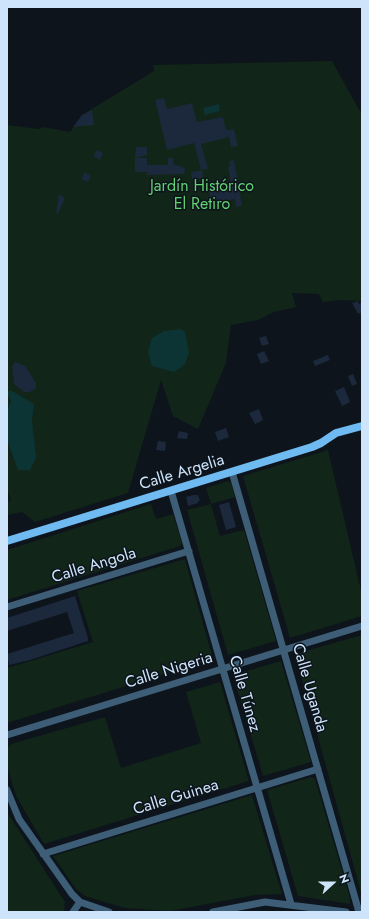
<!DOCTYPE html>
<meta charset="utf-8">
<style>
body{margin:0}
#map{position:relative;width:369px;height:919px;overflow:hidden;background:#0d141c;font-family:Jost,sans-serif}
canvas{display:block}
.frame{position:absolute;inset:0;border:8px solid #cee4fa;pointer-events:none}
.north{position:absolute;left:313px;top:863px;width:40px;height:40px;-webkit-text-stroke:3px #0d141c;paint-order:stroke;rotate:69deg;font-size:11px;font-weight:700;line-height:16px;text-align:center;color:#cee4fa}
.north::after{content:'';display:block;margin:auto;width:14px;height:18px;background:#cee4fa;clip-path:polygon(50% 0,100% 100%,50% 72%,0 100%)}
</style>
<div id="map">
<canvas width="369" height="919"></canvas>
<div class="frame"></div>
<div class="north">N</div>
</div>
<script>
const c = document.querySelector('canvas').getContext('2d');
c.lineJoin = 'round';
function paint(path, color) { c.fillStyle = color; c.fill(path, 'evenodd'); }
const toPath = rows => new Path2D(rows.map(r => 'M' + r).join(''));
function strokePath(path, color, width, dash) { c.strokeStyle = color; c.lineWidth = width; c.lineCap = dash ? 'butt' : 'round'; c.setLineDash(dash || []); c.stroke(path); }
function drawText(font, color, halo, rows, align = 'center') {
  c.font = font + ' Jost,sans-serif'; c.lineWidth = 3; c.setLineDash([]); c.textBaseline = 'middle'; c.strokeStyle = halo; c.fillStyle = color; for (const [text, x, y, turn = 0] of rows) {
    c.save(); c.translate(x, y); c.rotate((+turn || 0) * Math.PI / 180); c.textAlign = isNaN(turn) ? turn : align; if (halo) c.strokeText(text, 0, 0); c.fillText(text, 0, 0); c.restore();
  }
}
paint(toPath([
 [332,61,362,115,362,301,339,300,323,302,319,294,292,293,296,307,274,312,258,320,231,325,226,363,198,429,173,416,161,380,128,493,35,522,22,512,7,515,7,502,11,500,7,489,7,125,39,129,43,127,70,132,82,115,154,71,153,65],
 [328,450,362,595,362,616,290,638,243,476],
 [228,481,231,483,235,497,211,504,220,536,244,530,276,641,228,655,187,510,211,504,206,488],
 [151,504,156,519,173,514,182,543,180,546,7,600,7,550],
 [185,559,213,659,7,723,7,668,93,642,77,591],
 [362,635,362,896,295,654],
 [281,661,311,762,263,776,233,675],
 [220,682,249,781,44,844,16,796,7,766,7,748,11,744,105,717,121,768,201,743,186,692],
 [311,777,315,779,350,898,350,904,298,896,267,790],
 [252,795,282,894,255,895,170,911,125,908,85,896,76,889,53,856],
 [7,812,65,902,64,912,7,912]
]), '#112518');
paint(toPath([
 [219,104,220,111,205,115,203,108],
 [181,329,185,332,189,353,185,364,174,372,152,366,148,352,152,338,164,331],
 [10,390,34,404,32,420,36,458,30,470,18,470,7,440,7,411,11,401,7,393]
]), '#0d3435');
paint(toPath([
 [164,98,167,109,192,103,197,122,223,117,226,130,234,129,238,146,231,147,229,137,201,144,208,169,201,170,194,143,167,150,155,100],
 [92,110,94,125,73,127,82,115],
 [136,147,147,147,147,155,135,158],
 [97,150,103,153,100,160,93,156],
 [135,158,147,158,147,165,168,165,168,158,173,158,173,164,185,168,184,174,147,175,147,172,135,172],
 [234,160,242,206,236,207,235,199,211,203,209,191,232,187,228,167,230,167,229,161],
 [202,170,203,178,192,179,191,172],
 [85,172,91,176,88,182,81,179],
 [59,194,65,198,58,214,56,213],
 [358,301,359,304,362,302,362,312,358,314,352,303],
 [266,336,269,344,262,346,259,338],
 [264,351,269,361,261,364,257,354],
 [328,355,330,360,315,366,313,361],
 [15,362,25,366,36,383,36,388,30,392,24,392,14,384,12,367],
 [353,374,357,384,352,386,348,376],
 [344,387,350,402,342,406,335,391],
 [259,409,263,420,255,424,249,413],
 [226,428,229,437,218,441,215,432],
 [179,431,188,433,187,439,177,438],
 [158,441,166,442,165,451,156,450],
 [193,495,198,495,200,501,198,501,198,503,188,506,186,497],
 [229,502,236,527,226,530,219,505],
 [75,596,88,638,88,641,30,660,9,665,7,654,74,633,67,612,7,631,7,618]
]), '#1c283b');
strokePath(toPath([
 [232,472,359,912],
 [171,491,291,904],
 [7,607,189,551],
 [7,735,362,626],
 [7,790,19,819,72,894,80,902,109,912],
 [43,854,318,769],
 [73,912,80,902],
 [213,912,265,902,346,912]
]), '#3d5e76', 7);
strokePath(toPath([
 [7,541,312,447,321,443,336,433,362,426]
]), '#6fbaf0', 8);
drawText('16px', '#62d172', '#0d141c', [
 ["Jardín Histórico",202,187],
 ["El Retiro",202,205]
]);
drawText('16px', '#cee4fa', '#0d141c', [
 ["Calle Argelia",182,473,-17],
 ["Calle Angola",94,566,-17],
 ["Calle Nigeria",169,671,-17],
 ["Calle Uganda",309,688,74],
 ["Calle Túnez",244,694,74],
 ["Calle Guinea",176,798,-17]
]);
</script>
